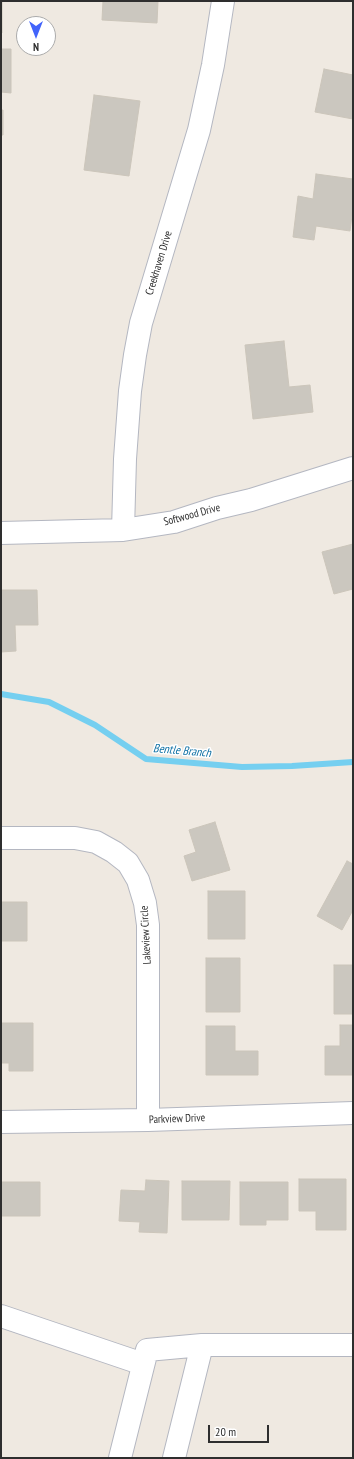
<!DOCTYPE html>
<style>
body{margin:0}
#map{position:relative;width:354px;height:1459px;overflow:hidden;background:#efe9e1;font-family:"PT Sans Narrow",sans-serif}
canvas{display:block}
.frame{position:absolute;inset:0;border:2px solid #2e2e2e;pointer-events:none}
.north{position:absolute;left:16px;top:16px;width:40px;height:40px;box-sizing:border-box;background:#fff;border:1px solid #ababab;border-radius:50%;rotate:180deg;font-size:11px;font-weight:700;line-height:16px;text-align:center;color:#2e2e2e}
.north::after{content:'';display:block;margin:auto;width:14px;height:18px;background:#4264fb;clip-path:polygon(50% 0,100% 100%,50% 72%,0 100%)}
.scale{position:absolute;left:208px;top:1425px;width:61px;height:18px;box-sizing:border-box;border:2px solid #2e2e2e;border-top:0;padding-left:5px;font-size:12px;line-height:14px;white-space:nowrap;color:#2e2e2e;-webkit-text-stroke:3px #fff;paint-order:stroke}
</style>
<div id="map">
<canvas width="354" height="1459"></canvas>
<div class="frame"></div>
<div class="north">N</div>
<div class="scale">20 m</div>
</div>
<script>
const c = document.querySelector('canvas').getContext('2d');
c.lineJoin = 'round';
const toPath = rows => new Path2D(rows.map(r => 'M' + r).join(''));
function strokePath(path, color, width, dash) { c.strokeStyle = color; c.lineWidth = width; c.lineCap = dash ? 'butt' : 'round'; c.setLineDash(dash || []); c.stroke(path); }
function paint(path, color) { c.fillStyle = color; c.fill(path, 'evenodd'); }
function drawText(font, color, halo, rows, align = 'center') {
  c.font = font + ' "PT Sans Narrow",sans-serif'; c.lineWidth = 3; c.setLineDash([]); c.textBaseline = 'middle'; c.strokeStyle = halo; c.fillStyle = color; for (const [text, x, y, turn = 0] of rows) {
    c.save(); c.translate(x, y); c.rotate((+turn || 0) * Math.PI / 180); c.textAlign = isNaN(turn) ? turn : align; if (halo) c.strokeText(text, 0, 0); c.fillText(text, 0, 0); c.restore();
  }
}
strokePath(toPath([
 [1,694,49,702,95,725,146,759,242,767,292,766,353,762]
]), '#75cff0', 6);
const building = toPath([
 [1,1,2,1,2,33,1,33,1,1],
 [103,1,158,1,157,23,102,20,103,1],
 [1,49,11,49,11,93,1,92,1,49],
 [324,69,353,75,353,119,315,112,324,69],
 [94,95,140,101,129,176,84,170,94,95],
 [1,110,3,110,3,135,1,135,1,110],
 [316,174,353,179,353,208,350,231,316,226,314,240,293,237,298,196,313,199,316,174],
 [284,341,289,387,310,385,313,412,253,419,245,345,284,341],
 [353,544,353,589,334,594,322,552,353,544],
 [1,590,37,590,38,625,15,625,16,651,1,652,1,590],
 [215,822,230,870,192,881,184,856,196,852,189,830,215,822],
 [347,861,353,864,353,910,342,930,317,916,347,861],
 [208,891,245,891,245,939,208,939,208,891],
 [1,902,27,902,27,941,1,941,1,902],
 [206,958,240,958,240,1012,206,1012,206,958],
 [334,965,353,965,353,1014,334,1014,334,965],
 [1,1023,33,1023,33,1071,9,1071,9,1063,1,1063,1,1023],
 [340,1025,353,1025,353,1075,325,1075,325,1046,340,1046,340,1025],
 [206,1026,235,1026,235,1051,258,1051,258,1075,206,1075,206,1026],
 [299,1179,346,1179,346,1230,316,1230,316,1211,299,1211,299,1179],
 [146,1180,169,1181,167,1233,139,1232,140,1222,119,1221,121,1190,145,1191,146,1180],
 [182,1181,230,1181,229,1220,182,1220,182,1181],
 [1,1182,40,1182,40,1216,1,1216,1,1182],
 [240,1182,288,1182,288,1220,266,1220,266,1225,240,1225,240,1182]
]);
paint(building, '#cbc7bf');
strokePath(building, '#cbc5ba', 1);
const minor = toPath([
 [123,530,125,459,130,391,135,355,141,323,199,130,213,65,223,1],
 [1,533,123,530,174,522,217,508,251,500,353,468],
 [1,838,75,838,96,842,114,852,128,863,138,880,145,903,148,925,148,1120],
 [1,1122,148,1120,353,1113],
 [1,1316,143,1364],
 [120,1458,147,1350,202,1345,353,1345],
 [174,1458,202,1345]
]);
strokePath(minor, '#b4b7c1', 24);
strokePath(minor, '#fff', 22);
drawText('11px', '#2e2e2e', '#fff', [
 ["Creekhaven Drive",159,263,-73],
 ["Softwood Drive",192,515,-15],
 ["Lakeview Circle",146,935,-93],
 ["Parkview Drive",177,1119,-2]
]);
drawText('italic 12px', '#0d6fa3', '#fff', [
 ["Bentle Branch",182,751,5]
]);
</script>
